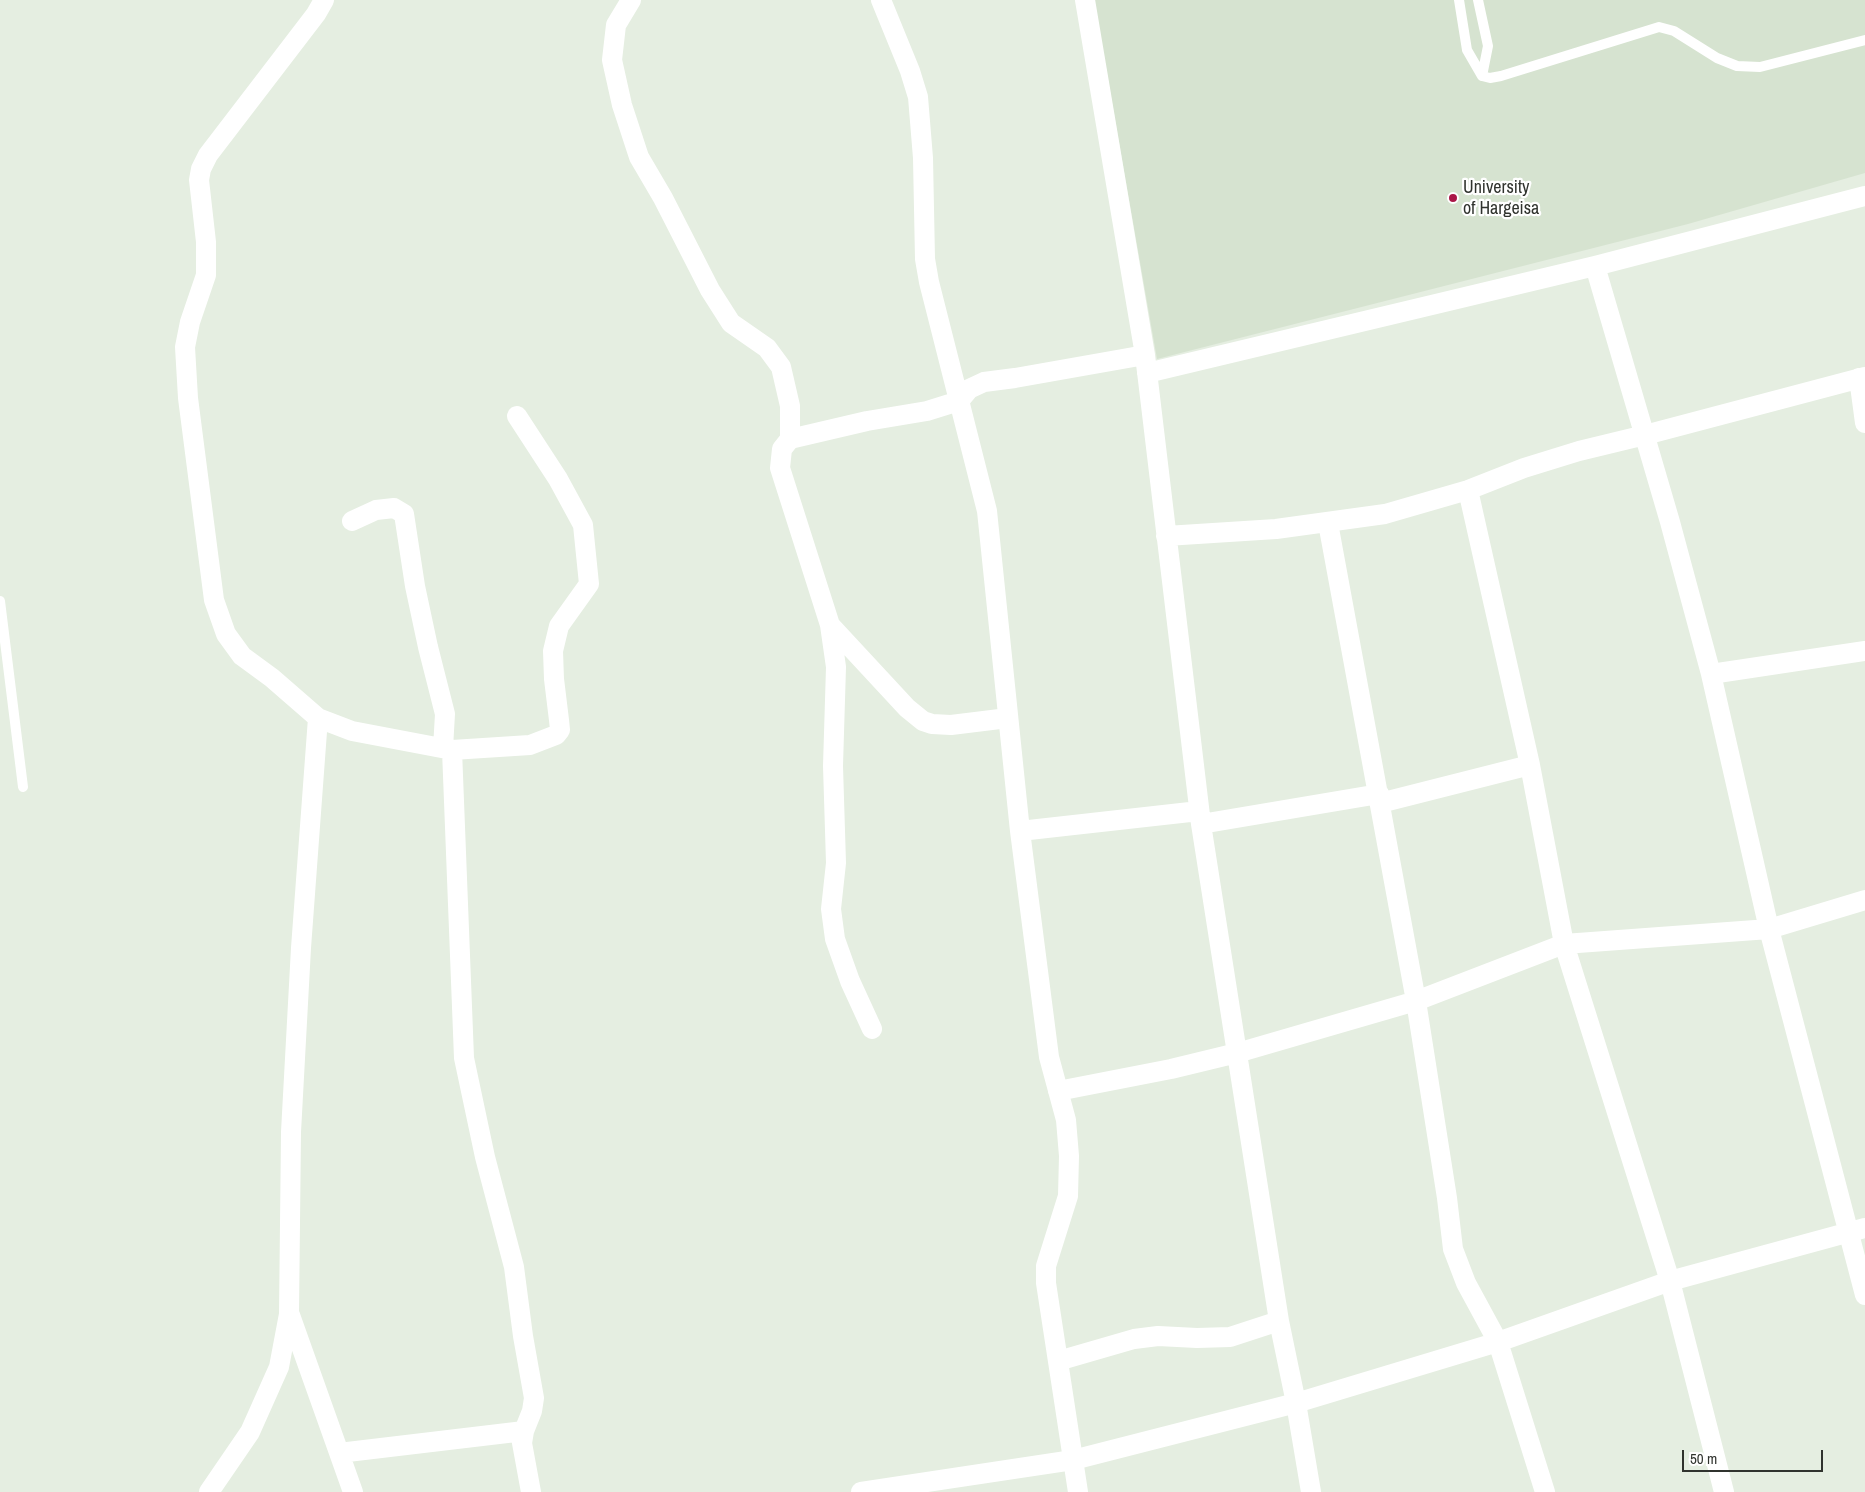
<!DOCTYPE html>
<style>
body{margin:0}
#map{position:relative;width:1865px;height:1492px;overflow:hidden;background:#e5eee1;font-family:"Archivo Narrow",sans-serif}
canvas{display:block}
.scale{position:absolute;left:1682px;top:1450px;width:141px;height:22px;box-sizing:border-box;border:2px solid #30332e;border-top:0;padding-left:6px;font-size:15px;line-height:18px;white-space:nowrap;color:#30332e;-webkit-text-stroke:4px #fff;paint-order:stroke}
</style>
<div id="map">
<canvas width="1865" height="1492"></canvas>
<div class="scale">50 m</div>
</div>
<script>
const c = document.querySelector('canvas').getContext('2d');
c.lineJoin = 'round';
function paint(path, color) { c.fillStyle = color; c.fill(path, 'evenodd'); }
const toPath = rows => new Path2D(rows.map(r => 'M' + r).join(''));
function strokePath(path, color, width, dash) { c.strokeStyle = color; c.lineWidth = width; c.lineCap = dash ? 'butt' : 'round'; c.setLineDash(dash || []); c.stroke(path); }
function drawText(font, color, halo, rows, align = 'center') {
  c.font = font + ' "Archivo Narrow",sans-serif'; c.lineWidth = 4.5; c.setLineDash([]); c.textBaseline = 'middle'; c.strokeStyle = halo; c.fillStyle = color; for (const [text, x, y, turn = 0] of rows) {
    c.save(); c.translate(x, y); c.rotate((+turn || 0) * Math.PI / 180); c.textAlign = isNaN(turn) ? turn : align; if (halo) c.strokeText(text, 0, 0); c.fillText(text, 0, 0); c.restore();
  }
}
paint(toPath([
 [1094,0,1865,0,1865,173,1688,224,1157,359]
]), '#d6e3d0');
strokePath(toPath([
 [1459,0,1467,50,1482,76,1490,78,1501,76,1659,27,1674,31,1717,58,1737,66,1760,67,1865,40],
 [1478,0,1488,46,1482,76],
 [0,601,23,787]
]), '#fff', 10);
strokePath(toPath([
 [324,0,316,14,208,155,201,169,199,180,206,242,206,275,190,322,185,347,188,398,214,600,226,634,242,656,272,678,318,718,352,731,452,750,530,745,556,735,560,730,559,720,554,679,553,651,559,626,589,584,583,525,558,479,517,416],
 [631,0,616,25,612,60,622,105,639,157,663,198,710,290,731,323,767,348,781,367,790,406,790,439],
 [881,0,910,71,918,97,923,158,925,259,929,282,987,511,1020,831,1049,1057,1066,1120,1069,1156,1068,1196,1046,1266,1046,1283,1078,1492],
 [1085,0,1145,355,1201,824,1279,1321,1296,1403,1311,1492],
 [1595,266,1670,522,1711,674,1769,929,1865,1295],
 [1147,373,1595,266,1865,196],
 [1859,378,1865,423],
 [1468,490,1530,765,1564,944,1670,1281,1724,1492],
 [352,521,376,510,394,508,404,514,415,586,428,647,445,714,443,748],
 [1328,523,1416,1001,1447,1198,1453,1249,1466,1283,1498,1342,1545,1492],
 [1166,536,1276,529,1385,514,1468,490,1524,468,1579,451,1645,435,1865,377],
 [830,625,907,708,923,721,932,724,951,725,1008,718],
 [1711,674,1865,651],
 [452,750,464,1058,485,1157,514,1267,523,1336,534,1398,532,1411,524,1431,522,1443,531,1492],
 [1380,803,1530,765],
 [1201,824,1379,794],
 [1020,831,1199,811],
 [872,1029,850,981,835,939,831,909,836,863,833,766,836,667,830,625,780,468,782,449,790,439,867,421,927,411,959,401,969,389,984,382,1015,378,1145,355],
 [1058,1091,1171,1069,1237,1053,1416,1001,1564,944,1769,929,1865,900],
 [290,1315,353,1492],
 [1058,1361,1134,1339,1158,1336,1197,1338,1230,1337,1279,1321],
 [339,1453,524,1431],
 [209,1492,250,1432,279,1367,289,1314,291,1132,301,948,318,718],
 [861,1492,1073,1460,1296,1403,1498,1342,1670,1281,1865,1228]
]), '#fff', 20);
for (const [x, y, r, color] of [
 [1453,198,5,"#aa1647"]
]) { const dot = new Path2D(); dot.arc(x, y, r, 0, 2 * Math.PI); c.fillStyle = color; c.fill(dot); strokePath(dot, '#fff', 2); }
drawText('18px', '#30332e', '#fff', [
 ["University",1463,188],
 ["of Hargeisa",1463,209]
], 'left');
</script>
